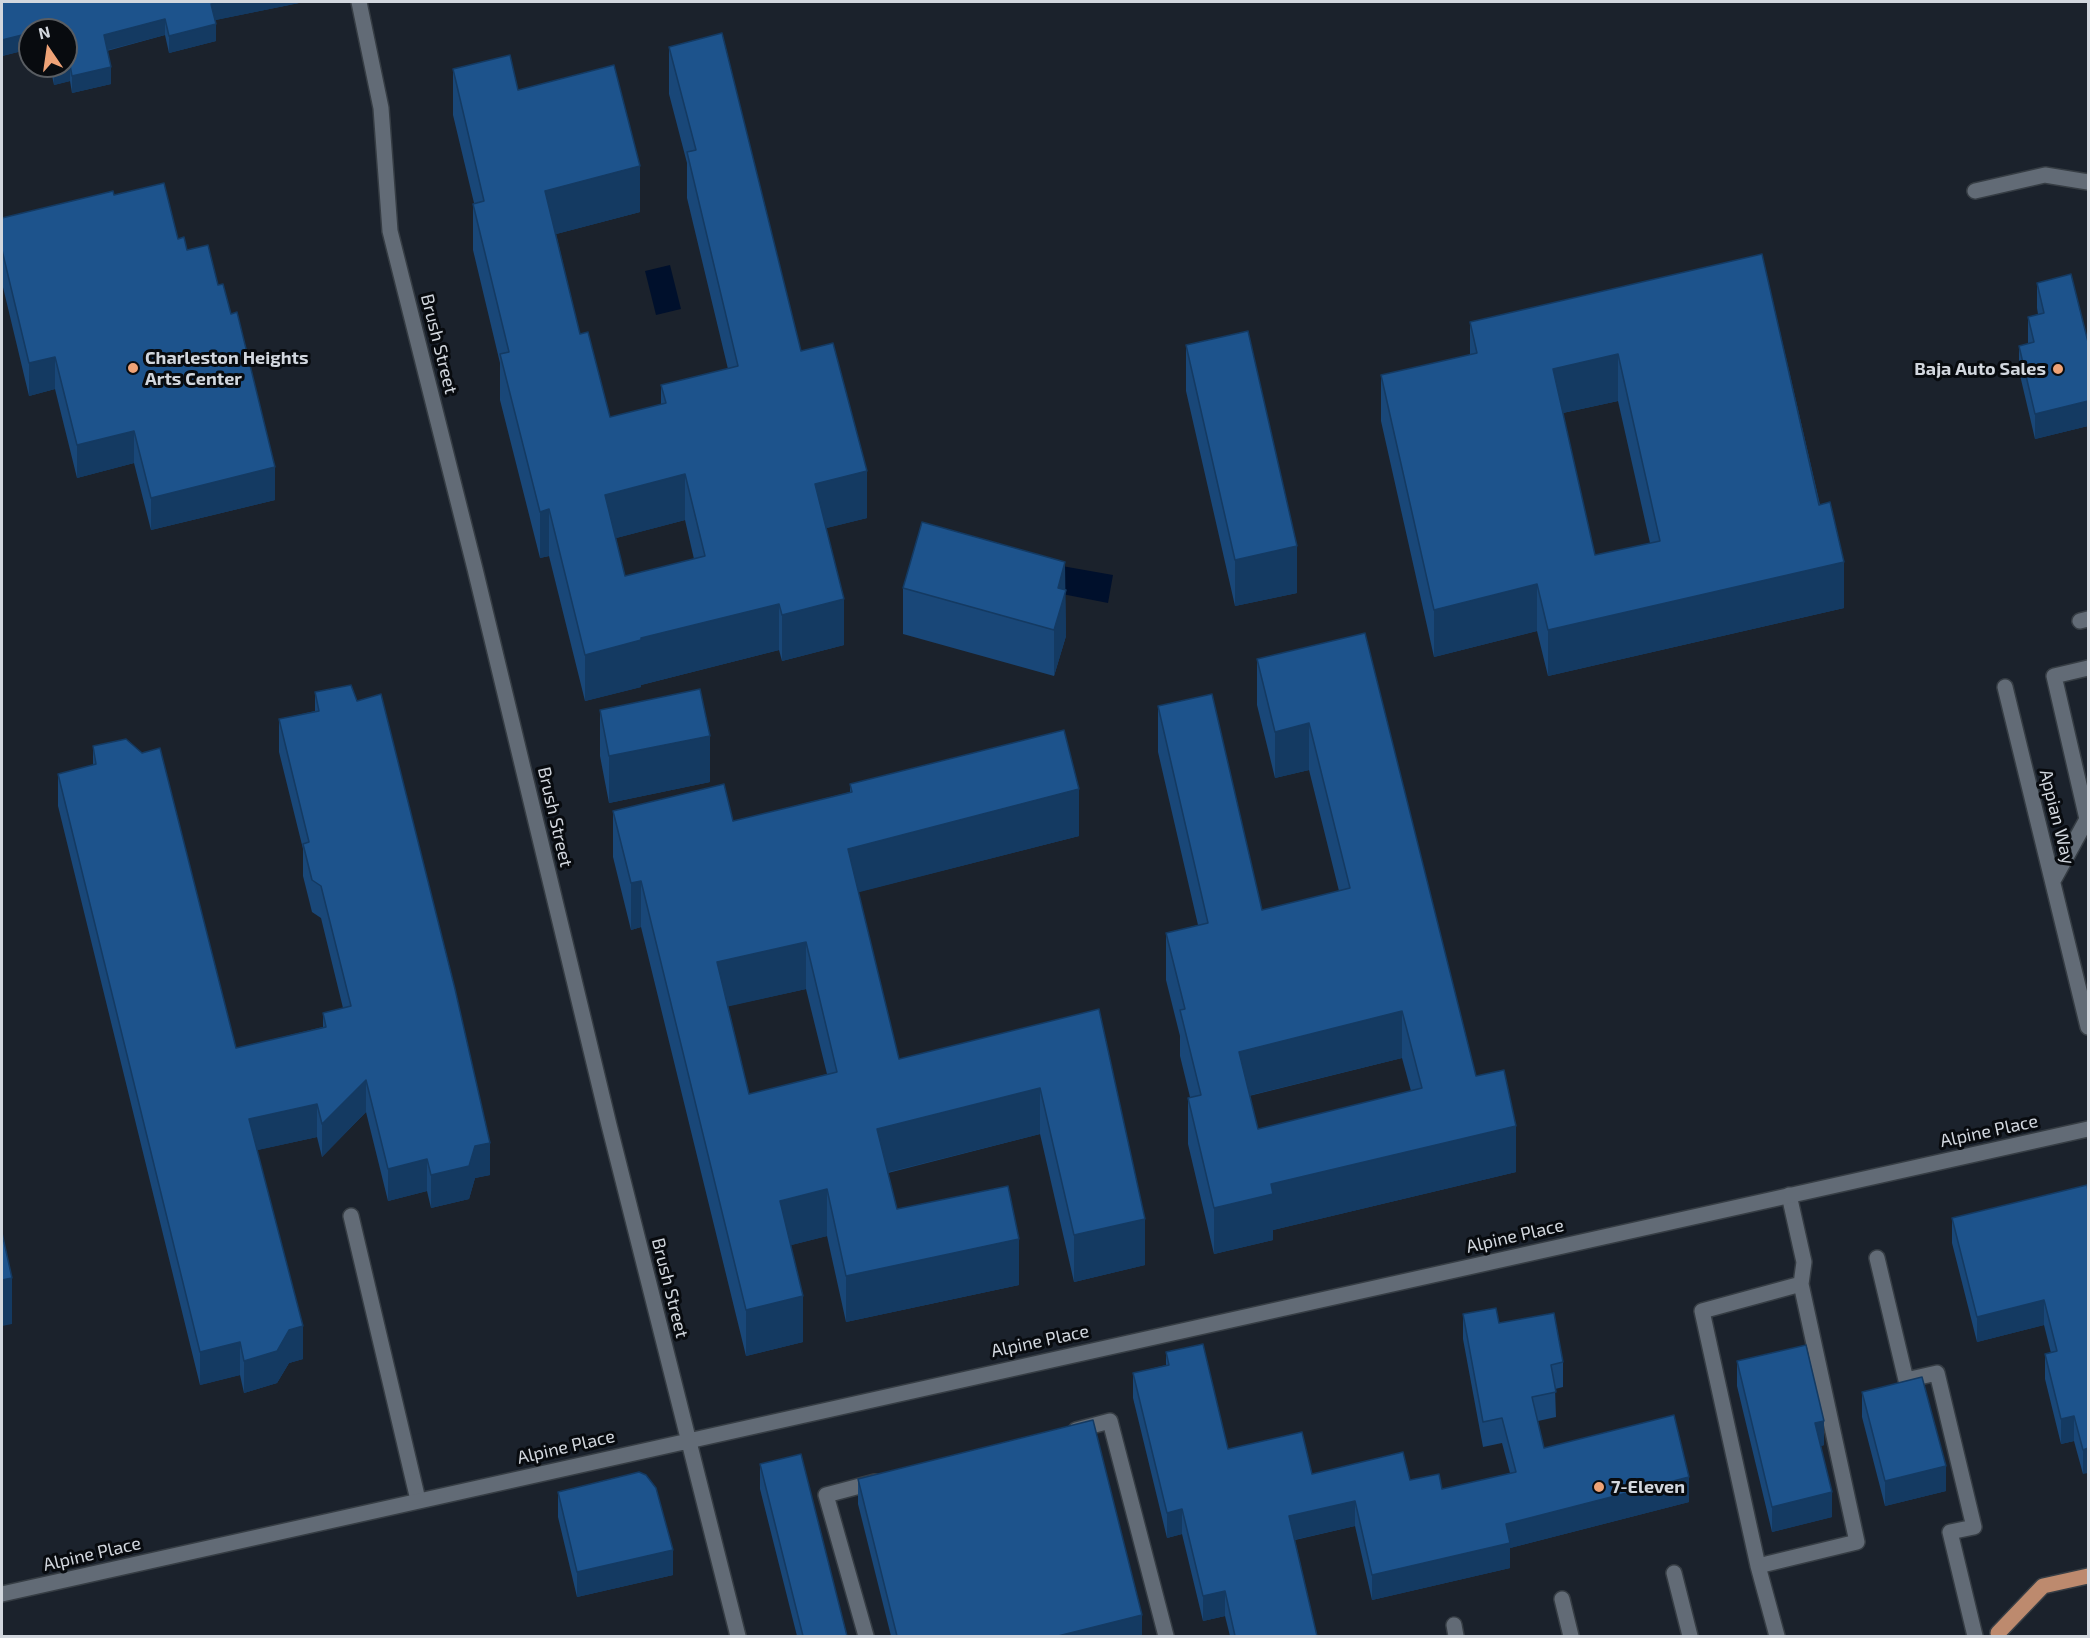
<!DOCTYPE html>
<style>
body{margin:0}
#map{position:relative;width:2090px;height:1638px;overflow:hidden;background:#1b222c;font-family:"Exo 2",sans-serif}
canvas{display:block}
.frame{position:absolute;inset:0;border:3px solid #d2d7de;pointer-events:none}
.north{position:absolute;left:18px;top:18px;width:60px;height:60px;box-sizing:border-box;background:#080b0f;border:2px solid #595d62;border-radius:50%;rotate:347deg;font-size:16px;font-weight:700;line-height:24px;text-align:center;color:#d2d7de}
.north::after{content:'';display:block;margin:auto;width:21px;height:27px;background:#efa377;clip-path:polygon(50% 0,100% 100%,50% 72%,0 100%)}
</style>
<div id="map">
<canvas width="2090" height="1638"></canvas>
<div class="frame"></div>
<div class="north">N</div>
</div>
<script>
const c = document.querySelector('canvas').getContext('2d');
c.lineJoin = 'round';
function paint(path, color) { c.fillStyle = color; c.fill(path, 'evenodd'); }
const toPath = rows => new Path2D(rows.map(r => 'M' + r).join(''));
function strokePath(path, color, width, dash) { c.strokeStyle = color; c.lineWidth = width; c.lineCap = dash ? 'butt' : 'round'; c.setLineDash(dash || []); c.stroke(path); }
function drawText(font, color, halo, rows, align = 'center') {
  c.font = font + ' "Exo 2",sans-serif'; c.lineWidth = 6; c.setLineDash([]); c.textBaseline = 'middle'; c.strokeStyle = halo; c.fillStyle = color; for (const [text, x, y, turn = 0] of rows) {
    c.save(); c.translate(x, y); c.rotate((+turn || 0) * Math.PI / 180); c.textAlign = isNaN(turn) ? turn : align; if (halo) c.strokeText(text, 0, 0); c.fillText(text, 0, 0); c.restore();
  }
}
paint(toPath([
 [670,265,681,309,656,315,645,271],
 [1062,566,1113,575,1108,603,1057,593]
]), '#00102c');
const service = toPath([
 [1975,191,2045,175,2088,182],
 [2080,621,2088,619],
 [2005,687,2088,1027],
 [2053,881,2087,819,2054,676,2088,668],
 [351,1216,418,1500],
 [1877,1258,1906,1380,1937,1373,1974,1527,1950,1532,1975,1636],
 [1076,1430,1110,1421,1166,1636],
 [1758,1566,1857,1542,1801,1284,1804,1262,1789,1195],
 [1674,1573,1690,1636],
 [1562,1599,1571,1636],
 [1454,1625,1456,1636],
 [866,1636,826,1495,875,1482],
 [1777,1636,1758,1566,1702,1311,1801,1284]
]);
const minor = toPath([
 [359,2,381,108,390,231,475,569,609,1125,738,1636],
 [2,1594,2088,1129]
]);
const primary = toPath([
 [1998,1633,2043,1586,2088,1576]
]);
strokePath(service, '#363d44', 18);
strokePath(minor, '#363d44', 18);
strokePath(primary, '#363d44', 18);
strokePath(service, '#626b76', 15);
strokePath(minor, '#626b76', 15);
strokePath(primary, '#bd8a6e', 15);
paint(toPath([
 [2,2,299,2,299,3,215,20,216,41,169,53,165,35,107,51,111,84,72,93,70,81,54,85,50,66,66,66,66,30,30,30,30,49,2,56],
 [669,47,801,351,867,518,826,528,844,645,782,661,779,650,641,685,641,687,585,701,549,556,540,558,500,400,500,363,473,250,473,204,474,203,453,115,453,69,518,90,640,212,556,234,580,334,610,417,661,404,661,385,728,369,687,198,687,163,669,94],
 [685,520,694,559,625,576,616,538],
 [114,195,178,239,218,285,231,314,275,500,151,530,134,463,77,478,55,389,29,396,2,283,2,218],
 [1762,254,1844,608,1548,676,1537,631,1434,657,1381,421,1381,375,1470,355,1470,322],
 [1618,401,1650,543,1595,555,1563,413],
 [2037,283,2088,342,2088,426,2035,439,2019,371,2019,346,2028,344,2028,317,2038,314,2037,308],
 [1186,345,1297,593,1235,606,1186,391],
 [903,588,1065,590,1066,636,1054,676,903,634],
 [1365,633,1476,1076,1516,1172,1273,1230,1273,1240,1214,1254,1188,1144,1188,1098,1190,1097,1180,1056,1180,1036,1166,980,1166,933,1198,925,1158,752,1158,706,1262,910,1339,891,1309,770,1275,778,1257,705,1257,659],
 [1402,1058,1411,1091,1258,1129,1249,1096],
 [2087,683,2088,683,2088,717,2087,708],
 [315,692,490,1175,475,1178,469,1199,431,1208,427,1191,388,1201,366,1112,322,1157,317,1137,257,1150,303,1359,289,1363,277,1383,244,1393,240,1375,200,1385,58,806,58,774,93,765,93,746,236,1048,323,1027,323,1013,343,1008,321,918,312,912,303,876,303,849,279,752,279,719,315,711],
 [600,710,710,782,609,803,600,756],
 [850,784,1079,836,858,892,899,1059,1099,1009,1145,1265,1074,1282,1040,1134,888,1173,897,1209,1019,1285,846,1322,827,1236,791,1245,803,1342,746,1356,641,927,631,930,613,857,613,811,733,821,850,792],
 [806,989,827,1074,749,1094,728,1006],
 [2087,1185,2083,1474,2074,1441,2061,1444,2045,1379,2045,1354,2051,1353,2044,1325,1977,1342,1952,1243,1952,1218],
 [1463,1314,1499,1323,1563,1362,1563,1387,1555,1389,1556,1417,1538,1421,1544,1448,1689,1502,1510,1548,1510,1568,1372,1600,1355,1526,1295,1540,1317,1636,1230,1636,1225,1616,1203,1621,1182,1534,1167,1538,1133,1398,1133,1373,1166,1365,1166,1352,1228,1449,1312,1474,1410,1480,1442,1489,1510,1473,1502,1443,1483,1447,1463,1339],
 [1737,1361,1824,1445,1821,1446,1832,1517,1772,1532,1737,1386],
 [1862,1392,1946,1491,1885,1506,1862,1417],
 [760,1464,847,1636,797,1636,760,1489],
 [858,1479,1142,1636,891,1636,858,1504],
 [558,1492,673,1575,577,1597,558,1517]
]), '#194778');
paint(toPath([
 [225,2,299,2,299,3,211,21,211,4],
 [165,19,165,35,104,51,104,35],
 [216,24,216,41,169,53,169,36],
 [30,33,30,49,2,56,2,40],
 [66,65,70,65,70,81,54,85,54,68],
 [111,67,111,84,72,93,72,76],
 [640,166,640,212,545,237,545,191],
 [1618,354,1618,401,1553,415,1553,369],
 [55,357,55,389,29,396,29,363],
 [2088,401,2088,426,2035,439,2035,414],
 [134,431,134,463,77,478,77,445],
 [275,467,275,500,151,530,151,498],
 [867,471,867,518,815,531,815,484],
 [685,474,685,520,605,541,605,495],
 [549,509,549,556,540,558,540,512],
 [1297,546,1297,593,1235,606,1235,560],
 [1065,562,1066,636,1054,676,1054,630,1058,588],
 [1844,562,1844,608,1548,676,1548,630],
 [1537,584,1537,631,1434,657,1434,610],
 [844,599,844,645,782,661,782,615],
 [779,604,779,650,641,685,641,687,585,701,585,655,641,638],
 [1309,723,1309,770,1275,778,1275,732],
 [710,736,710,782,609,803,609,756],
 [1079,789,1079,836,848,895,848,849],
 [641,881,641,927,631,930,631,883],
 [806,942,806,989,717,1009,717,962],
 [1402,1011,1402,1058,1239,1098,1239,1052],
 [366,1080,366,1112,322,1157,322,1124],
 [1040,1088,1040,1134,877,1175,877,1129],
 [317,1104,317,1137,249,1152,249,1119],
 [1516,1126,1516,1172,1273,1230,1273,1240,1214,1254,1214,1208,1271,1184],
 [490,1143,490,1175,475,1178,469,1199,431,1208,431,1175,475,1146],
 [427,1159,427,1191,388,1201,388,1169],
 [827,1189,827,1236,780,1248,780,1201],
 [1145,1219,1145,1265,1074,1282,1074,1235],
 [1019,1239,1019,1285,846,1322,846,1276],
 [12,1278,12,1324,2,1326,2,1280],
 [803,1296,803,1342,746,1356,746,1310],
 [2044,1300,2044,1325,1977,1342,1977,1317],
 [303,1326,303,1359,289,1363,277,1383,244,1393,244,1361,289,1330],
 [240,1342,240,1375,200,1385,200,1352],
 [2074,1416,2074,1441,2061,1444,2061,1419],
 [1824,1421,1824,1445,1815,1448,1815,1423],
 [2088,1448,2088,1473,2083,1474,2083,1450],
 [1946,1466,1946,1491,1885,1506,1885,1481],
 [1689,1477,1689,1502,1510,1548,1510,1568,1372,1600,1372,1575,1506,1524],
 [1832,1492,1832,1517,1772,1532,1772,1507],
 [1355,1501,1355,1526,1289,1541,1289,1516],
 [1182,1509,1182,1534,1167,1538,1167,1513],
 [673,1550,673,1575,577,1597,577,1572],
 [1225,1591,1225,1616,1203,1621,1203,1596],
 [1142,1615,1142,1636,1058,1636]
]), '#143a62');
const building = toPath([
 [2,2,225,2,211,4,216,24,169,36,165,19,104,35,111,67,72,76,70,65,66,65,66,30,46,30,46,29,41,30,30,30,30,33,2,40,2,2],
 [722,33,801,351,833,343,867,471,815,484,844,599,782,615,779,604,641,638,641,640,585,655,549,509,540,512,500,354,509,352,473,204,484,201,453,69,510,55,518,90,614,65,640,166,545,191,580,334,588,332,610,417,666,403,661,385,738,366,687,152,696,150,669,47,722,33],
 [685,474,705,556,625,576,605,495,685,474],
 [164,183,178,239,184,237,187,250,208,245,218,285,223,284,231,314,237,312,275,467,151,498,134,431,77,445,55,357,29,363,2,250,2,218,113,191,114,195,164,183],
 [1762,254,1819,505,1830,502,1844,562,1548,630,1537,584,1434,610,1381,375,1477,353,1470,322,1762,254],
 [1618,354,1660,541,1595,555,1553,369,1618,354],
 [2071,274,2088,342,2088,401,2035,414,2019,346,2034,342,2028,317,2044,313,2037,283,2071,274],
 [1248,331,1297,546,1235,560,1186,345,1248,331],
 [922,522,1065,562,1058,588,1066,590,1054,630,903,588,922,522],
 [1365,633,1476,1076,1504,1070,1516,1126,1271,1184,1273,1194,1214,1208,1188,1098,1201,1095,1180,1010,1185,1009,1166,933,1208,923,1158,706,1212,694,1262,910,1350,888,1309,723,1275,732,1257,659,1365,633],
 [1402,1011,1422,1088,1258,1129,1239,1052,1402,1011],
 [351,685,357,701,381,694,455,989,490,1143,475,1146,469,1166,431,1175,427,1159,388,1169,366,1080,322,1124,317,1104,249,1119,303,1326,289,1330,277,1351,244,1361,240,1342,200,1352,58,774,96,764,93,746,126,739,142,753,160,748,236,1048,326,1027,323,1013,351,1006,321,886,312,880,303,844,309,842,279,719,319,711,315,692,351,685],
 [700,689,710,736,609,756,600,710,700,689],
 [1064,730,1079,789,848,849,899,1059,1099,1009,1145,1219,1074,1235,1040,1088,877,1129,897,1209,1008,1186,1019,1239,846,1276,827,1189,780,1201,803,1296,746,1310,641,881,631,883,613,811,724,784,733,821,852,792,850,784,1064,730],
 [806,942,837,1072,749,1094,717,962,806,942],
 [2087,1185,2088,1191,2088,1448,2083,1450,2074,1416,2061,1419,2045,1354,2057,1351,2044,1300,1977,1317,1952,1218,2087,1185],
 [2,1233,12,1278,2,1280,2,1233],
 [1496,1308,1499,1323,1554,1313,1563,1362,1551,1365,1556,1392,1532,1397,1544,1448,1674,1415,1689,1477,1506,1524,1510,1543,1372,1575,1355,1501,1289,1516,1317,1636,1235,1636,1225,1591,1203,1596,1182,1509,1167,1513,1133,1373,1169,1365,1166,1352,1203,1344,1228,1449,1302,1432,1312,1474,1403,1452,1410,1480,1439,1474,1442,1489,1516,1472,1502,1418,1483,1422,1463,1314,1496,1308],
 [1806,1345,1824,1421,1815,1423,1832,1492,1772,1507,1737,1361,1806,1345],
 [1922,1377,1946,1466,1885,1481,1862,1392,1922,1377],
 [1093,1420,1142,1615,1058,1636,897,1636,858,1479,1093,1420],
 [801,1454,847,1636,803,1636,760,1464,801,1454],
 [639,1472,646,1475,656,1488,673,1550,577,1572,558,1492,639,1472]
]);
paint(building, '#1d538c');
strokePath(building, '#143a62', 1.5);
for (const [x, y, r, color] of [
 [133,368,6,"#efa377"],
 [2058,369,6,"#efa377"],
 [1599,1487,6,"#efa377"]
]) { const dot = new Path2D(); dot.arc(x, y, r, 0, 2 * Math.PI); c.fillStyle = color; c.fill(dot); strokePath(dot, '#080b0f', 2); }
drawText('18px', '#d2d7de', '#080b0f', [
 ["Brush Street",439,344,76],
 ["Brush Street",555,817,77],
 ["Appian Way",2057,817,76],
 ["Alpine Place",1989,1131,-12],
 ["Alpine Place",1515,1236,-13],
 ["Brush Street",670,1288,76],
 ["Alpine Place",1040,1341,-12],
 ["Alpine Place",566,1447,-13],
 ["Alpine Place",92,1554,-13]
]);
drawText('bold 18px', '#d2d7de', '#080b0f', [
 ["Charleston Heights",145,358],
 ["Arts Center",145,379],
 ["Baja Auto Sales",2046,369,"right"],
 ["7-Eleven",1611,1487]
], 'left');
</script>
